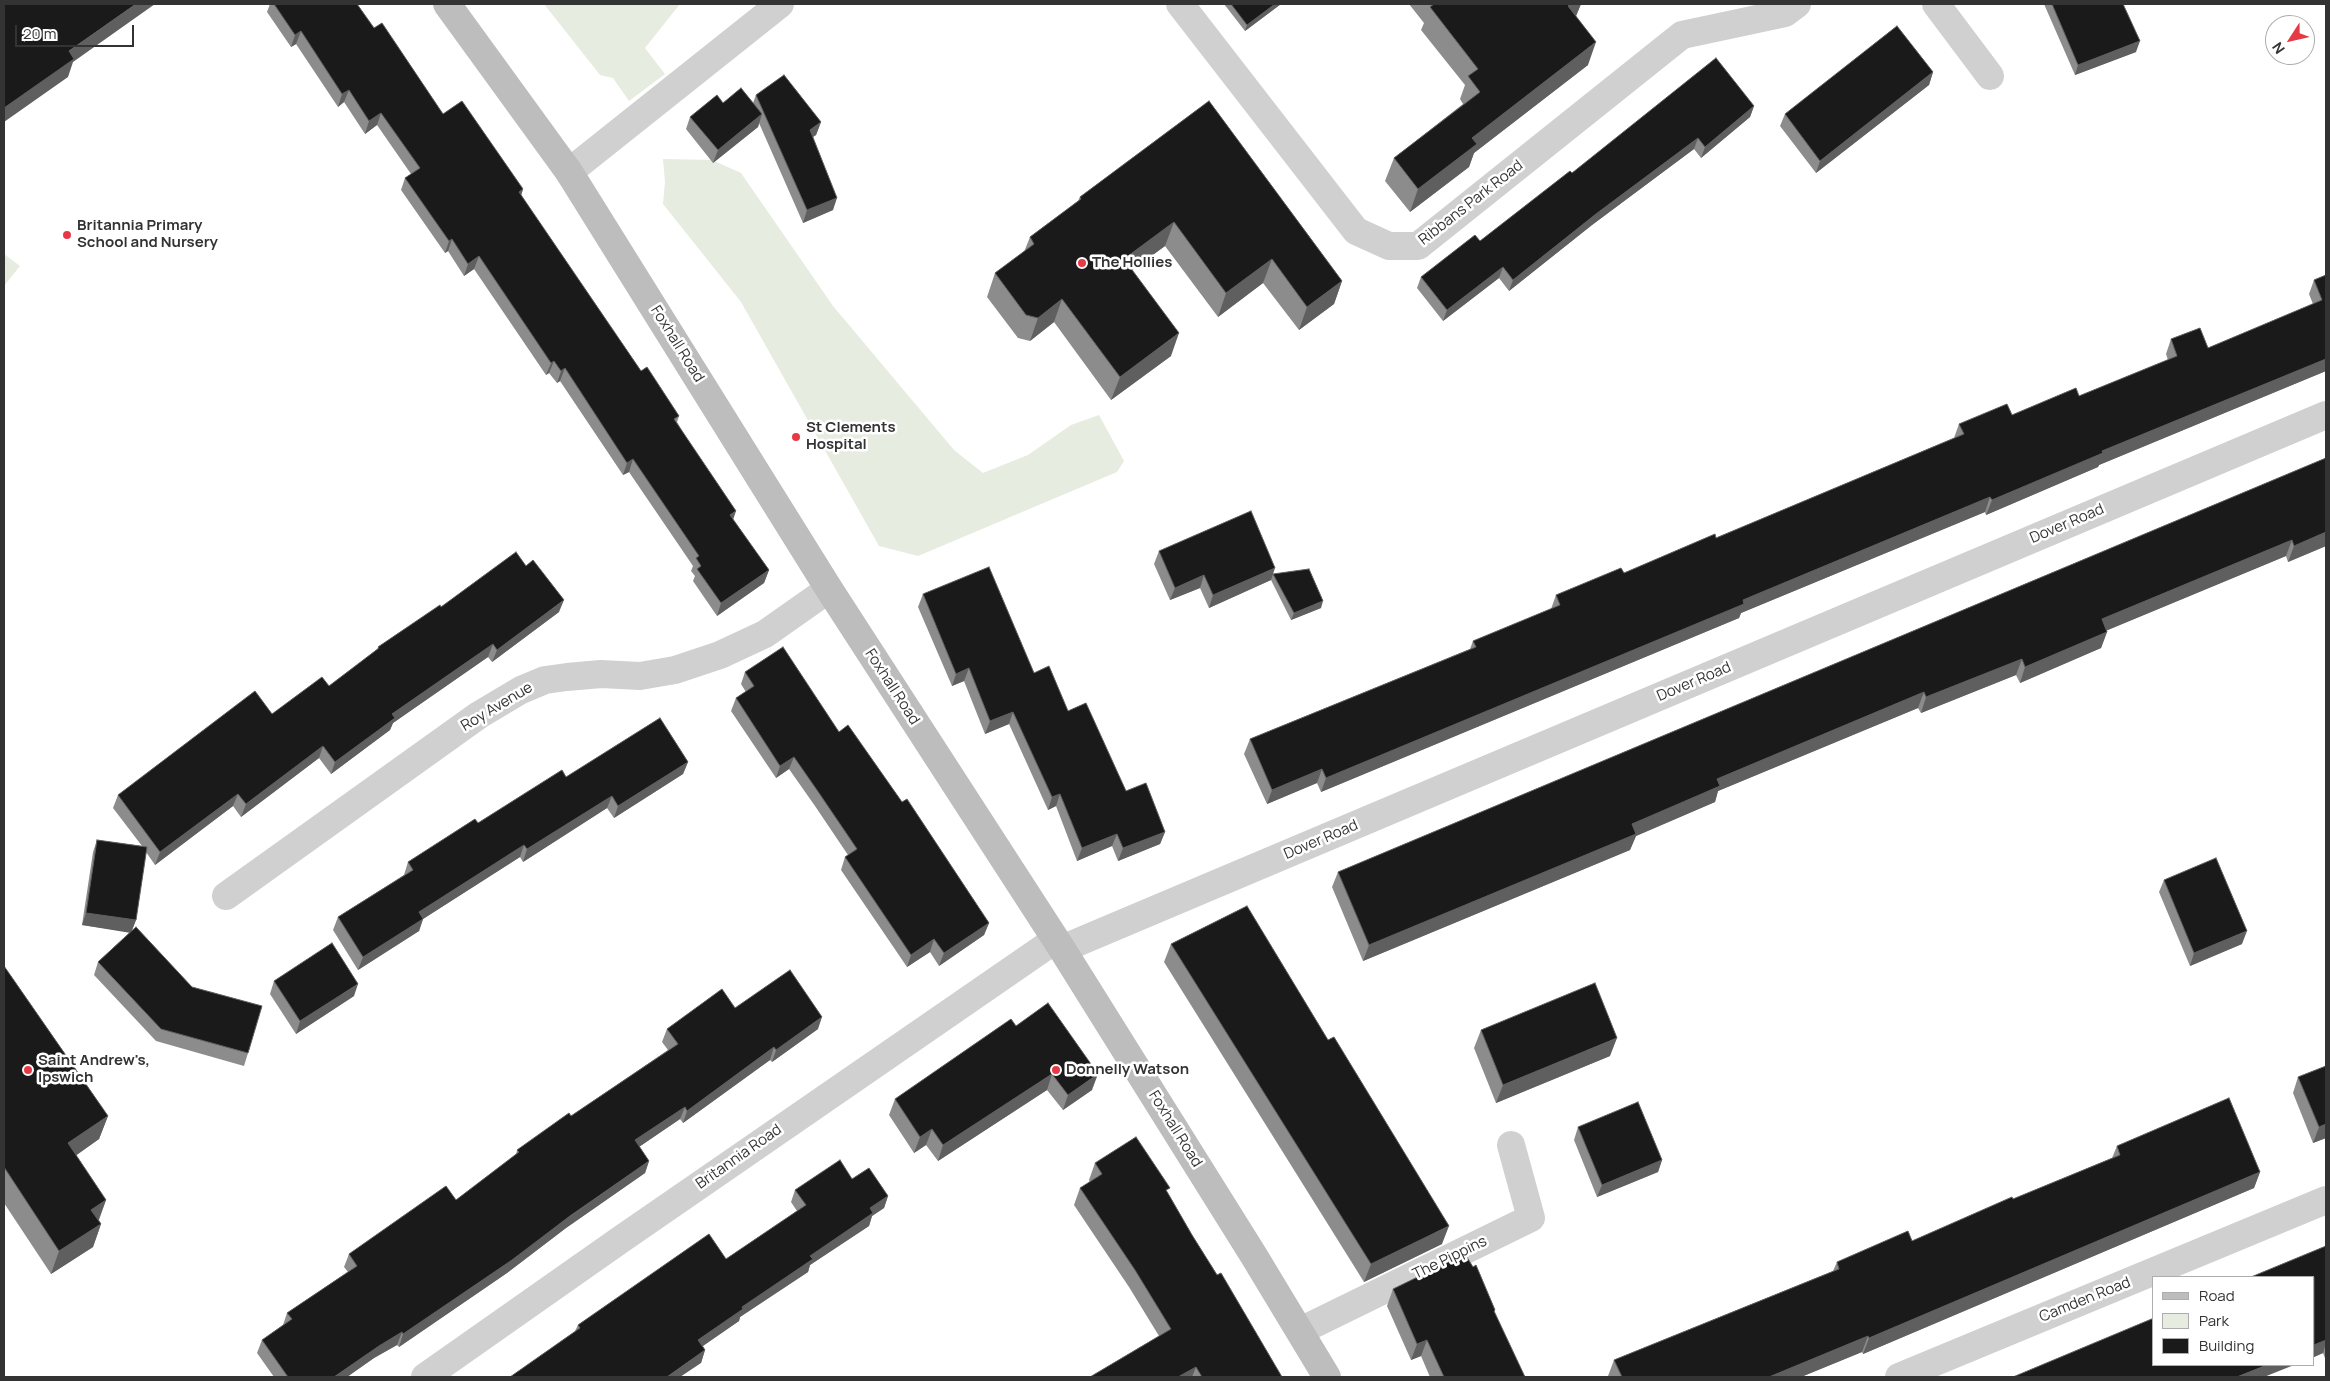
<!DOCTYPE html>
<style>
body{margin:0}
#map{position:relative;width:2330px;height:1381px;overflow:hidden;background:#fff;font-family:Manrope,sans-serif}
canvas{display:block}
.frame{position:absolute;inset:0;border:5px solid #333;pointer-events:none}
.legend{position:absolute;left:2152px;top:1276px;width:162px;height:90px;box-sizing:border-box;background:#fff;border:1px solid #adadad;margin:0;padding:6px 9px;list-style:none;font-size:15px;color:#333}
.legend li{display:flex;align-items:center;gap:10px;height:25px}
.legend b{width:25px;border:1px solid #adadad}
.north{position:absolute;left:2265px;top:15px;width:50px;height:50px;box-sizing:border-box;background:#fff;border:1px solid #adadad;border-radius:50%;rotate:235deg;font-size:14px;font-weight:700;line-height:20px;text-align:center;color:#333}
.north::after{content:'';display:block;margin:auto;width:18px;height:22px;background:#e63946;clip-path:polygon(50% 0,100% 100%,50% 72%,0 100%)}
.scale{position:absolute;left:15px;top:25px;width:119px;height:22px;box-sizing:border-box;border:2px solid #333;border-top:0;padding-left:6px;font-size:15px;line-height:18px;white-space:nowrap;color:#333;-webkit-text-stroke:4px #fff;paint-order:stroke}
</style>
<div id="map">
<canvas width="2330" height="1381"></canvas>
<div class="frame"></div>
<ul class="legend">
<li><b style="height:6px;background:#bdbdbd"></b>Road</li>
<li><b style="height:14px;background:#e6ecdf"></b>Park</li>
<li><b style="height:14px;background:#1a1a1a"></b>Building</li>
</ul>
<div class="north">N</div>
<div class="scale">20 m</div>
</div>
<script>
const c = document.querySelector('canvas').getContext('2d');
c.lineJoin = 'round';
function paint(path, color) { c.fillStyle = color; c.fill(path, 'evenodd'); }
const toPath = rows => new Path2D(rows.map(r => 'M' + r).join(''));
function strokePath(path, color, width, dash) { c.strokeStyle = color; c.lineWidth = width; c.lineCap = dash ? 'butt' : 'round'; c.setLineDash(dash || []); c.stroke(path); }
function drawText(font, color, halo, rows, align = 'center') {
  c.font = font + ' Manrope,sans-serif'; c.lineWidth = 5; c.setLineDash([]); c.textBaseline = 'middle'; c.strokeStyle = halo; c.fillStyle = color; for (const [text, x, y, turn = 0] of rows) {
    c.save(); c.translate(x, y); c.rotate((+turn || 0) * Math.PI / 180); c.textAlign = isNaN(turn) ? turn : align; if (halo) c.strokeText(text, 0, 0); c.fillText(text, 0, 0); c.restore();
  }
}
paint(toPath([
 [544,4,680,4,645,48,665,74,629,101,613,78,600,75],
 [663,159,712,160,741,173,833,306,954,450,983,473,1028,455,1071,425,1099,415,1124,461,1117,472,918,556,879,546,741,302,663,204,665,182],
 [4,254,20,266,4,286]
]), '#e6ecdf');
strokePath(toPath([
 [1180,4,1356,231,1389,246,1418,246,1682,35,1785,13,1797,4],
 [1936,4,1990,76],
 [569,172,780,4],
 [226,896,479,715,521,690,545,680,567,677,601,674,640,676,675,670,720,655,765,634,829,589],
 [1062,949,2326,415],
 [1300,1331,1531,1218,1511,1145],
 [425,1377,620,1240,1055,940],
 [1899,1377,2326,1200]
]), '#d0d0d0', 28);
strokePath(toPath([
 [447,4,569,172,829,589,1062,949,1254,1256,1327,1377]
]), '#bdbdbd', 28);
paint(toPath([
 [270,4,357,4,374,28,443,114,523,189,521,196,641,371,679,416,677,422,733,520,769,570,764,583,717,616,693,581,695,576,691,571,693,566,629,472,623,475,560,381,557,383,549,373,546,375,474,269,464,276,448,251,445,253,401,190,405,178,411,174,377,125,365,134,344,102,338,107,296,44,291,47,267,12],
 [1224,4,1281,4,1245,31],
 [1409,4,1581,4,1576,16,1588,65,1474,153,1469,167,1410,212,1385,181,1394,158,1463,104,1460,99,1465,85,1421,30,1424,23],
 [2044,4,2123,4,2136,52,2075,75],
 [1933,72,1929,85,1816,173,1780,126,1785,114],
 [756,95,821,122,816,135,813,137,833,210,803,223,759,123,758,127,713,163,686,129,690,117,723,103,753,103],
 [1209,101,1342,281,1334,304,1299,330,1263,283,1218,317,1165,246,1132,270,1171,356,1111,400,1054,322,1030,341,1018,338,987,297,995,273,1024,252,1030,237,1078,201,1080,197],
 [1754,106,1750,117,1701,158,1694,149,1592,225,1509,291,1499,278,1443,321,1417,288,1421,277,1480,241,1572,173],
 [2326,275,2326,371,2099,465,2098,467,1986,515,1985,512,1741,613,1739,618,1321,792,1317,783,1267,804,1244,754,1250,739,1470,649,1473,641,1551,609,1556,595,1624,573,1716,538,1954,438,1959,424,2012,415,2079,396,2168,360,2166,354,2171,339,2208,348,2313,304,2309,294,2314,280],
 [2326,458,2326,546,2288,562,2286,556,2107,630,2107,632,2101,648,2020,683,2016,675,1921,713,1918,708,1718,791,1715,802,1636,836,1630,850,1363,961,1332,887,1338,872],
 [1159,551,1273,574,1321,608,1291,620,1271,580,1209,608,1200,588,1170,600,1154,564],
 [923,594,1034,673,1068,711,1126,791,1165,832,1160,844,1118,861,1112,846,1077,861,1056,806,1048,810,1009,724,985,734,964,681,952,686,918,607],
 [441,607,559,612,492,662,488,657,393,723,390,730,331,774,319,758,241,817,233,806,155,865,146,852,136,920,132,930,248,1053,244,1066,156,1041,94,975,98,962,130,932,82,925,93,852,97,840,142,846,113,808,118,795,272,714,329,686,377,650,378,647],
 [745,672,839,732,902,802,989,923,984,935,939,966,930,952,907,967,841,870,845,857,848,855,815,806,789,769,776,778,731,711,736,698,746,692,741,684],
 [688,762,683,774,614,818,607,808,523,862,520,857,423,919,419,931,358,970,333,930,338,917,404,875,408,862,478,823],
 [2164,880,2242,944,2190,966,2159,892],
 [1171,944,1328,1040,1442,1244,1364,1282,1164,962],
 [4,966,108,1116,99,1139,76,1155,106,1200,99,1220,101,1224,93,1247,51,1274,4,1203],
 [274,981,354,996,296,1034,270,994],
 [735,1008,818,1029,772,1062,770,1060,683,1123,680,1119,639,1147,649,1161,645,1173,566,1228,507,1273,399,1347,397,1345,374,1358,347,1377,274,1377,257,1353,262,1340,283,1325,287,1313,348,1272,344,1267,349,1254,456,1200,516,1155,517,1150,571,1116,668,1050,662,1042,667,1029],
 [1016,1026,1092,1090,1063,1110,1047,1090,938,1161,926,1145,914,1153,889,1115,895,1099],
 [1481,1030,1610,1056,1496,1103,1474,1048],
 [2326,1066,2326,1138,2313,1143,2293,1093,2298,1077],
 [1578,1127,1662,1160,1658,1172,1597,1197,1574,1140],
 [2117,1146,2260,1172,2254,1188,1863,1354,1862,1352,1801,1377,1609,1377,1608,1376,1614,1360,1833,1271,1837,1262,1912,1241,2112,1158],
 [1095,1163,1168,1193,1192,1235,1282,1377,1090,1377,1159,1336,1129,1287,1074,1205,1080,1188,1090,1182,1089,1180],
 [852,1179,888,1196,884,1208,872,1216,869,1226,810,1265,808,1272,740,1317,739,1321,703,1346,705,1350,701,1363,575,1331,578,1325,726,1259,797,1211,791,1202,795,1190],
 [2326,1246,2326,1357,2325,1358,2323,1353,2314,1357,2314,1277],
 [1393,1289,1494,1313,1525,1377,1430,1377,1421,1356,1411,1360,1387,1306]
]), '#8c8c8c');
paint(toPath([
 [136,4,155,4,73,62,68,77,4,122,4,108,69,51],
 [1275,4,1281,4,1245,31,1247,25],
 [1571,4,1581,4,1576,16,1568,6],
 [301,31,296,44,291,47,295,35],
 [2140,41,2136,52,2075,75,2078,65],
 [1596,42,1588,65,1474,153,1469,167,1410,212,1418,189,1472,138],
 [1933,72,1929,85,1816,173,1820,161],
 [349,90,344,102,338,107,342,94],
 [1754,106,1750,117,1701,158,1705,147],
 [381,113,377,125,365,134,369,121],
 [762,114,758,127,713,163,718,150],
 [821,122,816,135,805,142,810,130],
 [1698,138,1694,149,1592,225,1509,291,1513,280,1596,214],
 [523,189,519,202,519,192],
 [837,198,833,210,803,223,807,210],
 [1174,222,1165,246,1116,282,1124,259],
 [452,239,448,251,445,253,449,241],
 [479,256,474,269,464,276,468,264],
 [1272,259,1263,283,1218,317,1226,293],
 [1503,267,1499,278,1443,321,1447,310],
 [1342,281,1334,304,1299,330,1307,307],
 [1062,299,1054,322,1030,341,1038,318],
 [1179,333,1171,356,1111,400,1120,377],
 [2326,359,2326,371,2099,465,2098,467,1986,515,1992,500,2102,451],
 [554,361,549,373,546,375,551,363],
 [565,368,560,381,557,383,561,371],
 [633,459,629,472,623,475,627,463],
 [1990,497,1985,512,1741,613,1739,618,1321,792,1326,778,1743,600],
 [736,511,732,523,730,515],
 [2326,532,2326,546,2288,562,2294,546],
 [2292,540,2286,556,2096,635,2102,619],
 [1275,568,1271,580,1209,608,1213,595],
 [769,570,764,583,717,616,721,603],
 [1204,575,1200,588,1170,600,1175,588],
 [564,600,559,612,492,662,497,650],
 [1323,601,1321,608,1291,620,1294,613],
 [2107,632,2101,648,2020,683,2025,667],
 [493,644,488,657,393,723,390,730,331,774,335,762,392,714],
 [2022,659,2016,675,1921,713,1926,697],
 [969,668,964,681,952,686,956,674],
 [1924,692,1918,708,1718,791,1715,802,1636,836,1630,850,1363,961,1369,945,1632,824,1717,779],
 [1013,712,1009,724,985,734,990,721],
 [323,746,319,758,241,817,246,804],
 [794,757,789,769,776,778,780,766],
 [688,762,683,774,614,818,618,806],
 [1322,769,1317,783,1267,804,1272,790],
 [238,794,233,806,155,865,160,852],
 [1060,794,1056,806,1048,810,1052,797],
 [612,796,607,808,523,862,527,849],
 [1165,832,1160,844,1118,861,1123,848],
 [1117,834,1112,846,1077,861,1082,848],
 [524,845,520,857,423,919,419,931,358,970,363,957,419,912],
 [86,913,136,920,131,933,82,925],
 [989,923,984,935,939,966,944,953],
 [2247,931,2242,944,2190,966,2194,953],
 [934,939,930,952,907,967,911,955],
 [358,984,354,996,296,1034,300,1021],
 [822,1017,818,1029,772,1062,776,1050],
 [1617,1038,1610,1056,1496,1103,1503,1085],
 [774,1047,770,1060,683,1123,687,1111],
 [1052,1074,1047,1090,938,1161,943,1145],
 [1098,1074,1092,1090,1063,1110,1068,1095],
 [685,1107,680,1119,630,1153,635,1140],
 [108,1116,99,1139,60,1167,68,1143],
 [2326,1124,2326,1138,2313,1143,2319,1127],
 [932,1129,926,1145,914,1153,920,1137],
 [1662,1160,1658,1172,1597,1197,1602,1185],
 [649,1161,645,1173,566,1228,507,1273,399,1347,403,1334],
 [2260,1172,2254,1188,1863,1354,1869,1338],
 [888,1196,884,1208,872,1216,869,1226,810,1265,808,1272,740,1317,739,1321,694,1352,698,1340,810,1256,870,1208],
 [106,1200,97,1224,91,1210],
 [101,1224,93,1247,51,1274,59,1251],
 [1449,1226,1442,1244,1364,1282,1371,1264],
 [402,1332,397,1345,374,1358,347,1377,334,1377,379,1346],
 [1868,1336,1862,1352,1801,1377,1769,1377],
 [1427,1340,1421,1356,1411,1360,1417,1344],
 [2326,1340,2326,1343,2323,1353,2314,1357,2314,1345],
 [705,1350,701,1363,680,1377,667,1377],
 [2267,1365,2294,1365,2264,1377,2237,1377],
 [1196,1367,1192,1377,1178,1377]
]), '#5f5f5f');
const building = toPath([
 [4,4,136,4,69,51,74,59,4,108,4,4],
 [274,4,357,4,374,28,382,23,443,114,462,101,523,189,519,192,641,371,647,367,679,416,674,419,736,511,730,515,769,570,721,603,697,569,701,566,696,558,699,556,633,459,627,463,565,368,561,371,554,361,551,363,479,256,468,264,452,239,449,241,405,178,420,168,381,113,369,121,349,90,342,94,301,31,295,35,274,4],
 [1231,4,1275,4,1247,25,1231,4],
 [1434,4,1571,4,1568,6,1596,42,1472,138,1477,144,1418,189,1394,158,1480,92,1468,76,1478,69,1430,7,1434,4],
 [2052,4,2123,4,2140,41,2078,65,2052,4],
 [1897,26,1933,72,1820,161,1785,114,1897,26],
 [1716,58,1754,106,1705,147,1698,138,1596,214,1513,280,1503,267,1447,310,1421,277,1475,235,1480,241,1570,171,1572,173,1716,58],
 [784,75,821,122,810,130,837,198,807,210,756,95,784,75],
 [741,88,762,114,718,150,690,117,717,95,723,103,741,88],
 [1209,101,1342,281,1307,307,1272,259,1226,293,1174,222,1124,259,1179,333,1120,377,1062,299,1038,318,1026,315,995,273,1034,244,1030,237,1081,199,1080,197,1209,101],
 [2326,275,2326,359,2102,451,2103,453,1992,500,1990,497,1743,600,1744,604,1326,778,1322,769,1272,790,1250,739,1476,647,1473,641,1560,605,1556,595,1621,568,1624,573,1715,534,1716,538,1964,434,1959,424,2007,404,2012,415,2076,388,2079,396,2177,356,2171,339,2200,328,2208,348,2322,300,2314,280,2326,275],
 [2326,458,2326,532,2294,546,2292,540,2102,619,2107,632,2025,667,2022,659,1926,697,1924,692,1717,779,1720,786,1632,824,1636,834,1369,945,1338,872,2326,458],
 [1251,511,1275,568,1213,595,1204,575,1175,588,1159,551,1251,511],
 [516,552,526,566,533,560,564,600,497,650,493,644,392,714,395,718,335,762,323,746,246,804,238,794,160,852,118,795,255,691,272,714,322,677,329,686,379,648,378,647,440,605,441,607,516,552],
 [989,567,1034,673,1049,666,1068,711,1086,703,1126,791,1146,783,1165,832,1123,848,1117,834,1082,848,1060,794,1052,797,1013,712,990,721,969,668,956,674,923,594,989,567],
 [1309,569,1323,601,1294,613,1273,574,1309,569],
 [783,647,839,732,848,725,902,802,907,799,989,923,944,953,934,939,911,955,845,857,857,849,819,793,794,757,780,766,736,698,754,686,745,672,783,647],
 [660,718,688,762,618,806,612,796,527,849,524,845,419,912,423,919,363,957,338,917,413,870,408,862,475,819,478,823,562,770,566,777,660,718],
 [97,840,147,847,136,920,86,913,97,840],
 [2216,858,2247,931,2194,953,2164,880,2216,858],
 [1247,906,1328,1040,1334,1037,1449,1226,1371,1264,1171,944,1247,906],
 [136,927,192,987,262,1006,248,1053,161,1029,98,962,136,927],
 [332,943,358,984,300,1021,274,981,332,943],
 [4,966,108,1116,68,1143,106,1200,91,1210,101,1224,59,1251,4,1167,4,966],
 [790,970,822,1017,776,1050,774,1047,687,1111,685,1107,635,1140,649,1161,570,1216,512,1260,403,1334,402,1332,379,1346,334,1377,288,1377,262,1340,292,1319,287,1313,357,1266,349,1254,446,1186,456,1200,519,1152,517,1150,569,1113,571,1116,678,1044,667,1029,722,989,735,1008,790,970],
 [1595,983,1617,1038,1503,1085,1481,1030,1595,983],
 [1048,1003,1098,1074,1068,1095,1052,1074,943,1145,932,1129,920,1137,895,1099,1011,1019,1016,1026,1048,1003],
 [2326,1066,2326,1124,2319,1127,2298,1077,2326,1066],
 [2229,1098,2260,1172,1869,1338,1868,1336,1769,1377,1622,1377,1614,1360,1839,1269,1837,1262,1908,1231,1912,1241,2012,1197,2013,1199,2120,1155,2117,1146,2229,1098],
 [1638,1102,1662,1160,1602,1185,1578,1127,1638,1102],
 [1136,1137,1170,1188,1166,1190,1192,1235,1217,1275,1221,1273,1282,1377,1202,1377,1196,1367,1178,1377,1090,1377,1171,1329,1135,1270,1080,1188,1102,1174,1095,1163,1136,1137],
 [840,1160,852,1179,869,1168,888,1196,870,1208,873,1213,810,1256,813,1259,742,1307,743,1309,698,1340,705,1350,667,1377,510,1377,580,1328,578,1325,709,1234,726,1259,806,1205,795,1190,840,1160],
 [2326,1246,2326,1340,2314,1345,2314,1277,2251,1277,2326,1246],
 [1465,1254,1473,1267,1476,1265,1495,1310,1494,1311,1525,1377,1444,1377,1427,1340,1417,1344,1393,1289,1465,1254],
 [2154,1318,2154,1365,2267,1365,2237,1377,2013,1377,2154,1318]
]);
paint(building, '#1a1a1a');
strokePath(building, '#5f5f5f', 1);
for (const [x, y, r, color] of [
 [67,235,5,"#e63946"],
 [1082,263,5,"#e63946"],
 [796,437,5,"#e63946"],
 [28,1070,5,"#e63946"],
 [1056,1070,5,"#e63946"]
]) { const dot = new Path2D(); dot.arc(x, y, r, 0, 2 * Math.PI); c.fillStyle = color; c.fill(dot); strokePath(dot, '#fff', 2); }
drawText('15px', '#333', '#fff', [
 ["Ribbans Park Road",1471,203,-38],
 ["Foxhall Road",677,344,58],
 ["Dover Road",2067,524,-23],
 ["Dover Road",1694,682,-23],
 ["Foxhall Road",892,687,57],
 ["Roy Avenue",497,707,-31],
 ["Dover Road",1321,840,-23],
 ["Foxhall Road",1175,1129,58],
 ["Britannia Road",739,1157,-35],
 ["The Pippins",1450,1258,-26],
 ["Camden Road",2085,1300,-22]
]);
drawText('bold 15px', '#333', '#fff', [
 ["Britannia Primary",77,226],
 ["School and Nursery",77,243],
 ["The Hollies",1092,263],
 ["St Clements",806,428],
 ["Hospital",806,445],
 ["Saint Andrew's,",38,1061],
 ["Ipswich",38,1078],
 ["Donnelly Watson",1066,1070]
], 'left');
</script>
